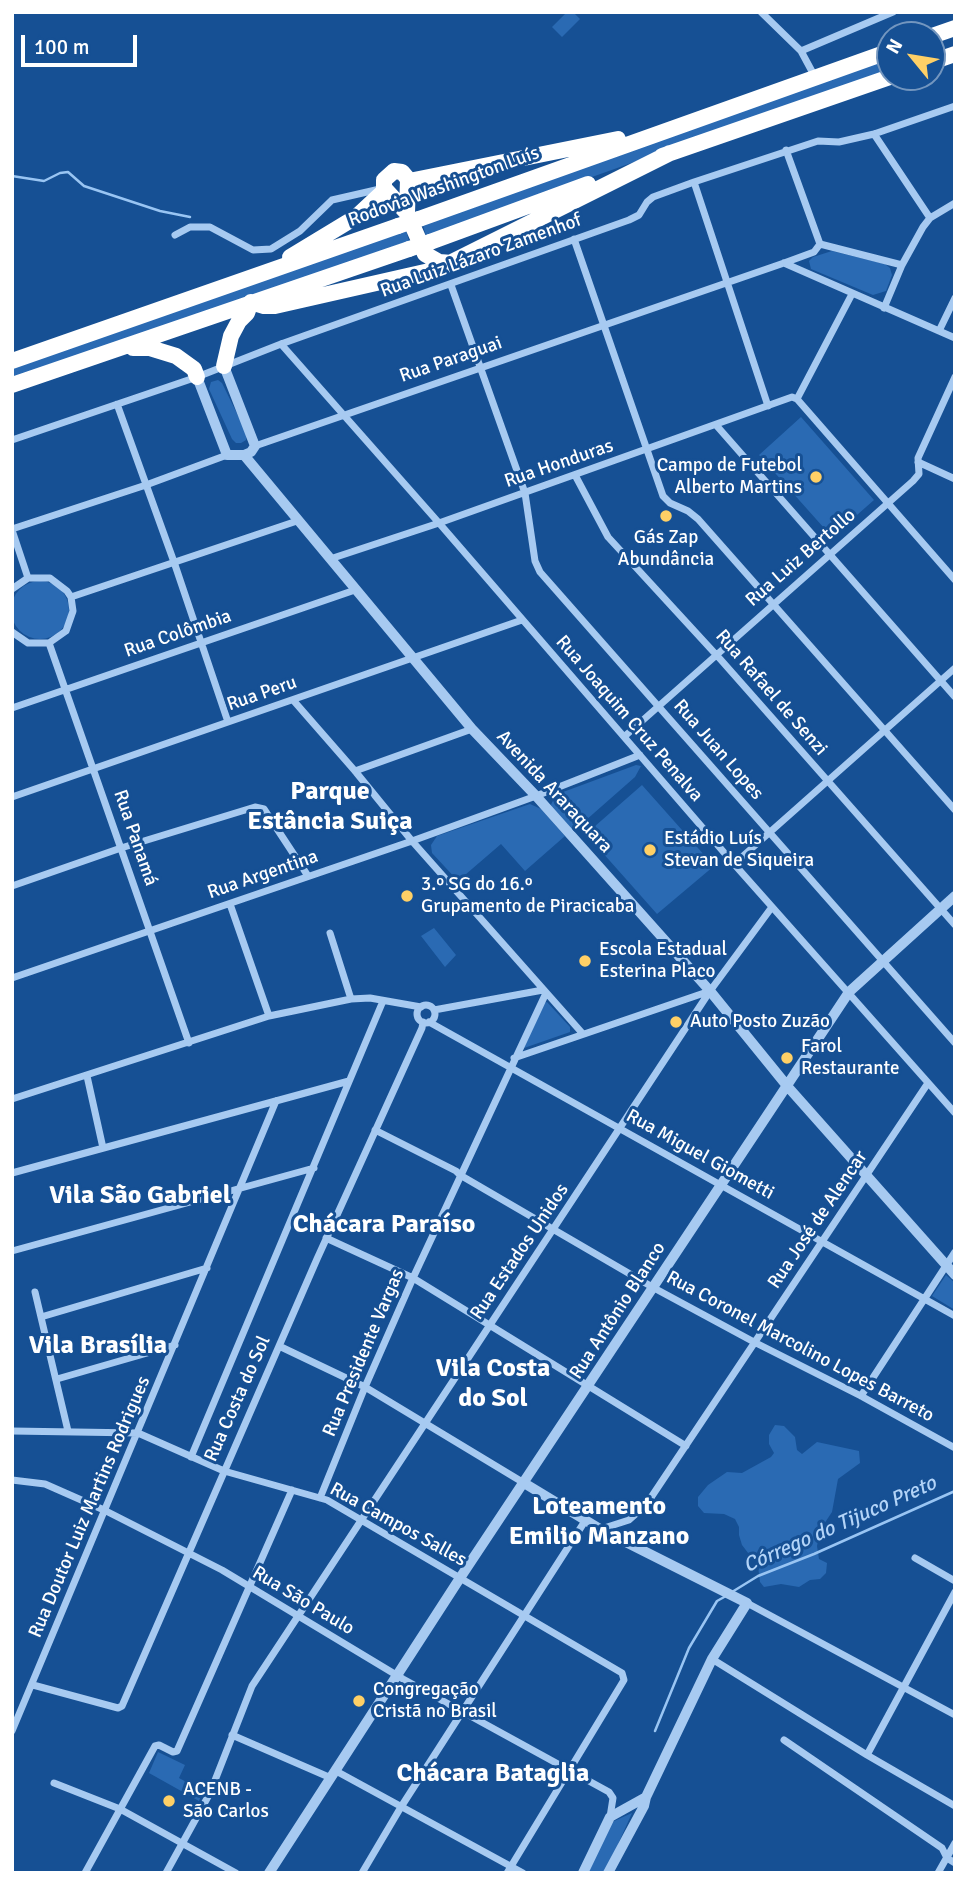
<!DOCTYPE html>
<meta charset="utf-8">
<style>
body{margin:0}
#map{position:relative;width:967px;height:1885px;overflow:hidden;background:#165094;font-family:Signika,sans-serif}
canvas{display:block}
.frame{position:absolute;inset:0;border:14px solid #fff;pointer-events:none}
.north{position:absolute;left:876px;top:21px;width:70px;height:70px;box-sizing:border-box;background:#165094;border:2px solid #7396bf;border-radius:50%;rotate:300deg;font-size:19px;font-weight:700;line-height:28px;text-align:center;color:#fff}
.north::after{content:'';display:block;margin:auto;width:24px;height:32px;background:#ffd066;clip-path:polygon(50% 0,100% 100%,50% 72%,0 100%)}
.scale{position:absolute;left:21px;top:35px;width:116px;height:32px;box-sizing:border-box;border:4px solid #fff;border-top:0;padding-left:9px;font-size:21px;line-height:24px;white-space:nowrap;color:#fff;-webkit-text-stroke:5px #165094;paint-order:stroke}
</style>
<div id="map">
<canvas width="967" height="1885"></canvas>
<div class="frame"></div>
<div class="north">N</div>
<div class="scale">100 m</div>
</div>
<script>
const c = document.querySelector('canvas').getContext('2d');
c.lineJoin = 'round';
function paint(path, color) { c.fillStyle = color; c.fill(path, 'evenodd'); }
const toPath = rows => new Path2D(rows.map(r => 'M' + r).join(''));
function strokePath(path, color, width, dash) { c.strokeStyle = color; c.lineWidth = width; c.lineCap = dash ? 'butt' : 'round'; c.setLineDash(dash || []); c.stroke(path); }
function drawText(font, color, halo, rows, align = 'center') {
  c.font = font + ' Signika,sans-serif'; c.lineWidth = 6; c.setLineDash([]); c.textBaseline = 'middle'; c.strokeStyle = halo; c.fillStyle = color; for (const [text, x, y, turn = 0] of rows) {
    c.save(); c.translate(x, y); c.rotate((+turn || 0) * Math.PI / 180); c.textAlign = isNaN(turn) ? turn : align; if (halo) c.strokeText(text, 0, 0); c.fillText(text, 0, 0); c.restore();
  }
}
paint(toPath([
 [567,12,573,12,580,19,562,37,552,27],
 [890,55,890,71,426,236,422,222],
 [405,227,409,241,12,382,12,367],
 [832,251,885,264,890,268,892,275,886,291,873,295,811,269,809,261,813,257],
 [218,380,222,383,247,434,246,440,241,443,236,443,232,439,209,389,211,382],
 [801,417,874,500,832,537,759,455],
 '11 610a29 29 0 1 1 58 0a29 29 0 1 1-58 0Z',
 [636,765,641,766,635,777,577,828,571,829,553,809,551,805,555,795],
 [642,785,714,866,657,914,586,834],
 [530,804,541,809,565,836,525,871,501,844,458,881,432,853,431,845,437,836],
 [434,928,456,955,445,967,421,936],
 [547,1002,570,1027,570,1032,524,1048,544,1003],
 [946,1275,955,1283,955,1310,932,1296],
 [775,1425,784,1426,795,1437,797,1450,802,1454,817,1442,859,1451,860,1463,838,1479,832,1512,820,1530,817,1546,819,1559,827,1563,826,1573,820,1579,810,1580,799,1587,781,1584,764,1587,760,1582,758,1566,742,1545,739,1535,739,1527,735,1519,724,1514,704,1513,698,1506,698,1497,708,1485,727,1472,742,1473,771,1457,774,1453,769,1444,769,1435],
 [158,1752,185,1765,179,1778,203,1791,199,1801,149,1773],
 [632,1813,605,1873,587,1873,612,1822]
]), '#2a6ab3');
strokePath(toPath([
 [12,176,44,181,60,173,68,172,84,186,160,211,190,217],
 [732,1592,758,1576,814,1554,955,1491],
 [655,1731,689,1648,717,1601,726,1596]
]), '#99c5f3', 2.5);
strokePath(toPath([
 [761,12,801,51,815,77],
 [801,51,893,12],
 [874,134,930,218],
 [786,150,820,244],
 [694,182,768,406],
 [175,235,190,227,210,227,253,250,271,249,300,231,332,200,380,189],
 [574,239,663,496,670,503,688,511,698,519,955,810],
 [784,263,955,338],
 [451,285,525,493,535,561,540,572,955,1043],
 [884,308,902,265,923,227,930,218,955,203],
 [939,331,955,298],
 [281,344,439,523,734,864,955,1113],
 [797,399,955,580],
 [797,399,852,294],
 [117,404,174,562,228,722],
 [716,425,955,697],
 [12,440,197,377,281,344,629,220,639,215,647,202,653,197,694,182,818,141,839,142,874,134,955,106],
 [255,446,784,263,814,252,820,244,902,265],
 [918,462,955,479],
 [575,475,608,537,721,660,955,925],
 [12,529,146,485,227,455],
 [12,530,28,578],
 [330,559,439,523,792,397,797,399],
 [12,589,28,578,50,578,67,591,71,597,73,611,66,631,49,643,28,643,12,632],
 [71,597,297,521],
 [49,643,189,1043],
 [293,700,355,771,412,841,583,1034],
 [12,708,355,590],
 [625,736,913,481,919,474,918,458,955,377],
 [355,771,472,729],
 [12,797,522,620],
 [734,864,955,668],
 [12,886,121,848,255,807,264,809,308,876],
 [230,904,269,1016],
 [330,933,351,999],
 [12,978,412,841,536,796,640,755],
 '417 1014a9 9 0 1 1 18 0a9 9 0 1 1-18 0Z',
 [434,1010,543,990],
 [429,1022,955,1316],
 [514,1058,710,991],
 [87,1076,103,1148],
 [12,1099,269,1016,351,999,370,998,421,1007],
 [375,1130,456,1171,460,1175,654,1288,754,1342,861,1396,955,1448],
 [12,1173,349,1081],
 [326,1238,413,1278,686,1446],
 [12,1251,314,1168],
 [35,1292,68,1431],
 [41,1317,207,1268],
 [279,1346,365,1387,524,1483],
 [57,1379,175,1345],
 [861,1396,955,1252],
 [12,1431,138,1433,224,1471,327,1500,622,1673,624,1680,507,1873],
 [191,1457,383,1001],
 [12,1480,45,1484,104,1510,222,1570,403,1679,609,1792,613,1798,610,1817],
 [320,1498,365,1387,413,1278,546,993],
 [601,1529,629,1520,646,1505,928,1083],
 [915,1558,955,1581],
 [747,1603,955,1715],
 [712,1659,867,1755,955,1806],
 [33,1685,118,1708,122,1706,317,1259,422,1028,423,1022],
 [12,1731,276,1101],
 [232,1735,331,1778],
 [784,1740,942,1848,947,1858,955,1863],
 [867,1755,955,1592],
 [336,1771,523,1873],
 [54,1783,120,1809,236,1873],
 [85,1873,155,1746,159,1745,173,1752,177,1751,292,1490],
 [166,1873,210,1793,252,1686,710,991,772,907],
 [362,1873,401,1807,585,1521],
 [938,1873,955,1843]
]), '#a7caf1', 7);
strokePath(toPath([
 [197,377,227,455,244,455,251,452,255,446,224,366],
 [244,455,472,729,536,796,710,991,788,1087,955,1275],
 [524,1483,600,1529,747,1603,712,1659,646,1797,644,1806,608,1873],
 [269,1873,460,1578,849,992,955,896],
 [583,1873,610,1817,646,1797]
]), '#a7caf1', 10);
strokePath(toPath([
 [932,36,955,28],
 [932,62,955,54],
 [662,156,890,77],
 [409,181,618,139],
 [407,213,408,179,402,172,394,171,384,180,384,188,407,213,425,254,439,262,452,263],
 [419,219,890,51],
 [430,242,588,184],
 [290,257,356,217,385,190],
 [133,348,150,348,176,356,194,369,197,377],
 [12,361,398,226],
 [224,366,231,336,239,321,247,313,251,302,264,306,275,306,438,269,670,153],
 [12,385,409,249]
]), '#fff', 16);
strokePath(toPath([
 [398,226,419,219],
 [409,249,430,242]
]), '#fff', 16);
for (const [x, y, r, color] of [
 [816,477,7,"#ffd066"],
 [666,516,7,"#ffd066"],
 [650,850,7,"#ffd066"],
 [407,896,7,"#ffd066"],
 [585,961,7,"#ffd066"],
 [676,1022,7,"#ffd066"],
 [787,1058,7,"#ffd066"],
 [359,1701,7,"#ffd066"],
 [169,1801,7,"#ffd066"]
]) { const dot = new Path2D(); dot.arc(x, y, r, 0, 2 * Math.PI); c.fillStyle = color; c.fill(dot); strokePath(dot, '#165094', 2.5); }
drawText('19px', '#fff', '#165094', [
 ["Rodovia Washington Luís",444,187,-20],
 ["Rua Luiz Lázaro Zamenhof",481,256,-20],
 ["Rua Paraguai",451,360,-19],
 ["Rua Honduras",559,464,-19],
 ["Rua Luiz Bertollo",801,558,-41],
 ["Rua Colômbia",178,634,-19],
 ["Rua Rafael de Senzi",771,693,49],
 ["Rua Peru",262,694,-19],
 ["Rua Joaquim Cruz Penalva",629,719,49],
 ["Rua Juan Lopes",718,750,49],
 ["Avenida Araraquara",554,792,47],
 ["Rua Panamá",135,838,71],
 ["Rua Argentina",263,875,-19],
 ["Rua Miguel Giometti",700,1155,29],
 ["Rua José de Alencar",818,1220,-56],
 ["Rua Estados Unidos",520,1252,-56],
 ["Rua Antônio Blanco",618,1311,-57],
 ["Rua Coronel Marcolino Lopes Barreto",800,1347,28],
 ["Rua Presidente Vargas",364,1353,-67],
 ["Rua Costa do Sol",238,1399,-66],
 ["Rua Doutor Luiz Martins Rodrigues",90,1507,-67],
 ["Rua Campos Salles",398,1525,29],
 ["Rua São Paulo",303,1601,31]
]);
drawText('19px', '#fff', '#165094', [
 ["Campo de Futebol",802,466,"right"],
 ["Alberto Martins",802,488,"right"],
 ["Gás Zap",666,538,"center"],
 ["Abundância",666,560,"center"],
 ["Estádio Luís",664,839],
 ["Stevan de Siqueira",664,861],
 ["3.º SG do 16.º",421,885],
 ["Grupamento de Piracicaba",421,907],
 ["Escola Estadual",599,950],
 ["Esterina Placo",599,972],
 ["Auto Posto Zuzão",690,1022],
 ["Farol",801,1047],
 ["Restaurante",801,1069],
 ["Congregação",373,1690],
 ["Cristã no Brasil",373,1712],
 ["ACENB -",183,1790],
 ["São Carlos",183,1812]
], 'left');
drawText('italic 21px', '#b3d4f8', '#165094', [
 ["Córrego do Tijuco Preto",840,1525,-24]
]);
drawText('bold 26px', '#fff', '#165094', [
 ["Parque",330,792],
 ["Estância Suiça",330,822],
 ["Vila São Gabriel",140,1196],
 ["Chácara Paraíso",384,1225],
 ["Vila Brasília",98,1346],
 ["Vila Costa",493,1369],
 ["do Sol",493,1399],
 ["Loteamento",599,1507],
 ["Emilio Manzano",599,1537],
 ["Chácara Bataglia",493,1774]
]);
</script>
